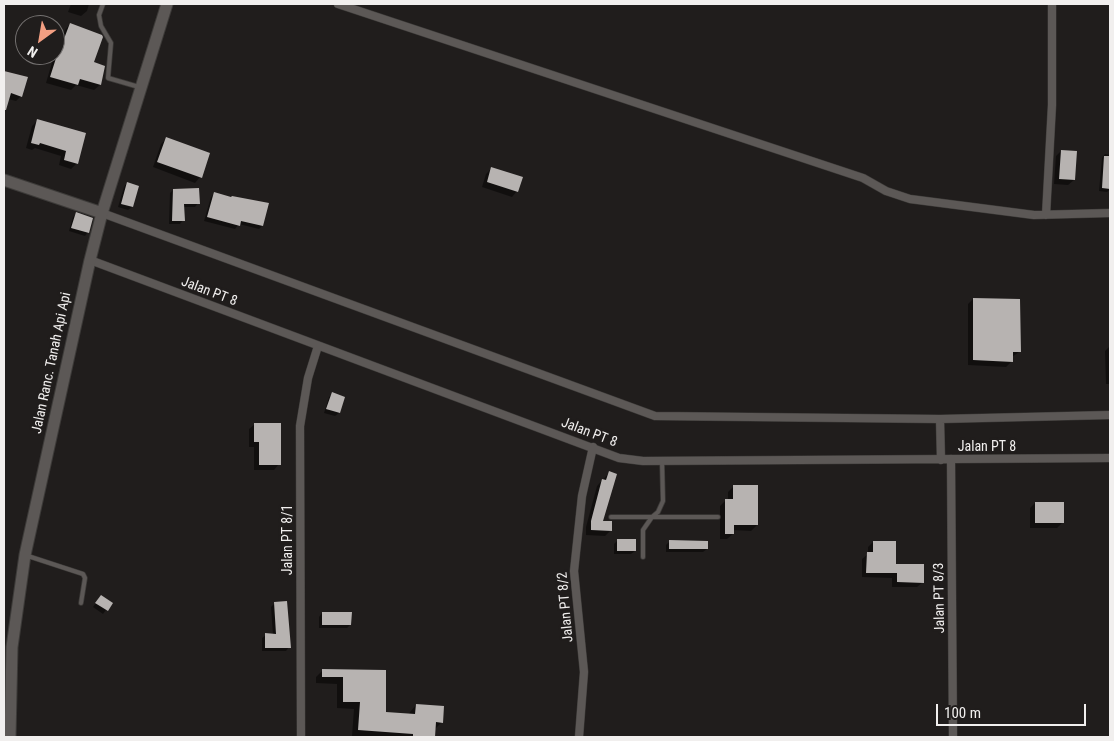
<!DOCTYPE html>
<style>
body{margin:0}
#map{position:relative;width:1114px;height:741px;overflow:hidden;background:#201d1c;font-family:"Roboto Condensed",sans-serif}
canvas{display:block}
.frame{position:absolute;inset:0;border:5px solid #f1efee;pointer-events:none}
.north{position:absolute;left:15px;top:15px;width:50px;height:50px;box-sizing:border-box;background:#201d1c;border:1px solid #747170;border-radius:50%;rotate:212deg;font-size:14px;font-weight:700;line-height:20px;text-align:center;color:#f1efee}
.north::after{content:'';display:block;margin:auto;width:18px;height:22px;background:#f39f82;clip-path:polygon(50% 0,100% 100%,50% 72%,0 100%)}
.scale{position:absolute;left:936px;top:704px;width:150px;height:22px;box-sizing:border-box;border:2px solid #f1efee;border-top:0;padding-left:6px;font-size:15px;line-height:18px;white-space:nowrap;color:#f1efee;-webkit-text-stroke:4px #201d1c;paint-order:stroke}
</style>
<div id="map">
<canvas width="1114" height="741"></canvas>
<div class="frame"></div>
<div class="north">N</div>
<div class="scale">100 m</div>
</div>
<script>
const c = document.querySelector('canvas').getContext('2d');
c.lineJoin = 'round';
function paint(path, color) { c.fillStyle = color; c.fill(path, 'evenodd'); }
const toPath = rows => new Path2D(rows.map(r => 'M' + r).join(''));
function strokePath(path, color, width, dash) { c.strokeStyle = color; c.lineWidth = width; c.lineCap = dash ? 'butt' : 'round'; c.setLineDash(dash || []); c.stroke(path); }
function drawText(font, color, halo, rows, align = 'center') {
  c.font = font + ' "Roboto Condensed",sans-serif'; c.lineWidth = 5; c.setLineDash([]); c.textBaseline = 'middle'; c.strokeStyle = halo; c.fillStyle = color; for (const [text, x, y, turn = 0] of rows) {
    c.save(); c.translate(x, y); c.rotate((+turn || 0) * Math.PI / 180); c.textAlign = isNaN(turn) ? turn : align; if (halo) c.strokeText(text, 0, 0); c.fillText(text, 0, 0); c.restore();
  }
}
paint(toPath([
 [71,4,89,4,87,11,81,16,68,12],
 [70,24,92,63,104,67,100,85,94,90,76,85,71,90,46,83,53,59,55,56,65,30],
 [4,72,26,78,21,96,16,101,8,99,4,105],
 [38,120,85,134,77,163,71,169,59,165,61,156,35,148,32,150,26,148,32,126],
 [167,138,200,177,195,183,153,167,161,144],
 [1061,151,1074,180,1068,185,1054,184,1056,156],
 [1105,154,1110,155,1110,189,1107,192,1099,191,1102,158],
 [491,169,517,191,512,197,482,187,486,174],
 [127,183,132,207,128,210,118,207,124,187],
 [173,190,198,203,195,207,183,207,183,220,180,224,169,224,170,193],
 [215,194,262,226,259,229,239,224,235,229,204,221,211,197],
 [76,214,88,232,85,236,69,231,73,217],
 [973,299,1019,352,1012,357,1012,361,1006,367,968,365,968,304],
 [1110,346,1110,384,1106,384,1105,351],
 [332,394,344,398,339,413,335,416,324,413,329,397],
 [255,424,279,464,274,470,254,470,254,447,249,447,249,429],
 [609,473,602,522,611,530,605,536,586,535,586,527,597,486],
 [734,486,757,525,751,531,733,530,733,534,727,539,720,539,720,506,726,500,728,500,728,492],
 [1035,503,1062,523,1057,528,1030,528,1030,508],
 [618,540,635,551,631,554,614,554,614,544],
 [670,541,707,549,703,552,666,552,666,545],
 [873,542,895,565,923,582,917,587,892,587,892,578,862,577,862,559,868,554,868,547],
 [98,600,111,603,103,614,93,607],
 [275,603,289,647,286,651,262,651,262,638,266,635,273,635,271,607],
 [322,613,350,625,347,628,319,628,319,617],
 [323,670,385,671,385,713,409,715,410,712,416,705,442,722,434,730,434,737,352,736,354,709,337,708,337,684,316,683,316,677]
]), '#0007');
paint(toPath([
 [70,23,102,35,103,37,94,62,105,66,101,85,80,79,78,85,50,77,58,52,59,52],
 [4,71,28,77,22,97,11,93,6,110,4,110],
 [37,119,86,133,78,164,64,160,66,151,40,143,39,145,31,143],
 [166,137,210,153,202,178,157,162],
 [1061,150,1077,151,1075,180,1059,179],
 [1104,156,1110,156,1110,189,1102,188],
 [491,167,523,177,518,192,487,182],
 [127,182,139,186,133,207,121,204],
 [199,188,200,204,184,204,185,221,172,221,173,189],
 [214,192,231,197,232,196,269,203,263,226,241,221,240,226,207,217],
 [76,212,93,218,89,233,71,228],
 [973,298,1020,299,1021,352,1013,352,1013,362,973,360],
 [332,392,345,397,340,413,326,409],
 [254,423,281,423,281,465,259,465,259,442,254,442],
 [609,471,617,474,603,521,612,521,612,531,591,530,591,521,602,479,606,480],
 [733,485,758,485,758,525,734,525,734,534,725,534,725,499,733,499],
 [1035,502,1064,502,1064,523,1035,523],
 [617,539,636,539,636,551,617,551],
 [669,540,708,541,708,549,669,549],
 [873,541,896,541,896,564,924,564,924,583,897,582,897,573,866,573,867,552,873,552],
 [101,595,113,603,108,611,95,603],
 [287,601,291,648,265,648,265,633,276,634,274,602],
 [322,612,352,612,351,625,322,625],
 [322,669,386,670,386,712,415,714,416,704,444,706,443,723,436,722,435,737,413,737,413,734,358,730,360,702,343,702,343,677,322,677]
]), '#b7b3b1');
const lane = toPath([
 [103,4,99,15,101,26,111,43,108,78,139,87],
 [611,517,718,517],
 [28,556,83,574,85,578,81,603],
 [643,557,643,530,652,517,658,512,663,501,662,461]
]);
const street = toPath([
 [338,4,863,178,886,191,910,199,1034,215,1110,213],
 [102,213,655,416,940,419,1110,415],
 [1046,215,1052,105,1052,4],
 [90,260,619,458,643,461,1110,458],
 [940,419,941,460],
 [951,459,953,737],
 [301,737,300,426,308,378,318,346],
 [579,737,584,672,574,571,582,496,593,447]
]);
const secondary = toPath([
 [4,180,102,213],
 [10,737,12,647,25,555,90,260,102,213,167,4]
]);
strokePath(lane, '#3d3b39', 5.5);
strokePath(street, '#3d3b39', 9);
strokePath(secondary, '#3d3b39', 13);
strokePath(lane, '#5c5856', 4);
strokePath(street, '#5c5856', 8);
strokePath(secondary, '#5c5856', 11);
drawText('14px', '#f1efee', '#201d1c', [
 ["Jalan PT 8",209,292,21],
 ["Jalan Ranc. Tanah Api Api",52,363,-78],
 ["Jalan PT 8",589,433,21],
 ["Jalan PT 8",987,447],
 ["Jalan PT 8/1",288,540,-90],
 ["Jalan PT 8/3",940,598,-91],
 ["Jalan PT 8/2",566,607,-95]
]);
</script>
